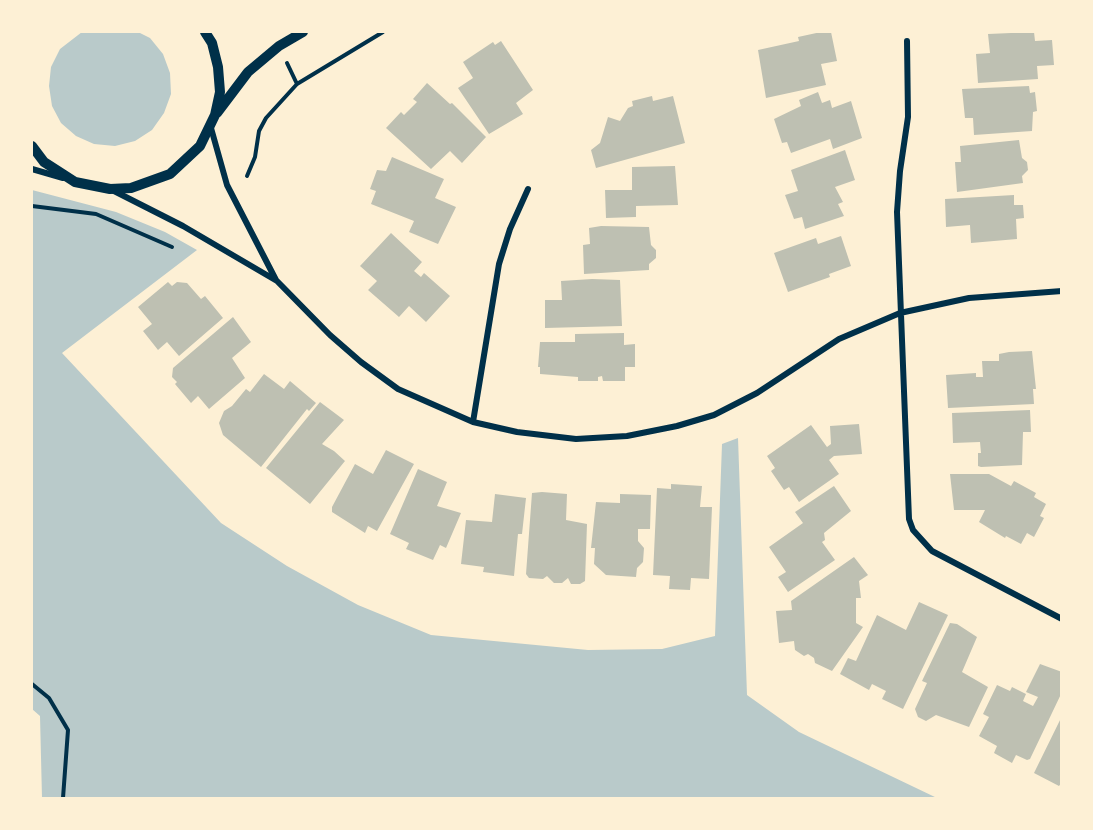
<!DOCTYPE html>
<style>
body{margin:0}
#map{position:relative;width:1093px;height:830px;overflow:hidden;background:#fdf0d5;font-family:Inter,sans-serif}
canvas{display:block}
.frame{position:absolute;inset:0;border:33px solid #fdf0d5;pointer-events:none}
</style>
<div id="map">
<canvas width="1093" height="830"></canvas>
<div class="frame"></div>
</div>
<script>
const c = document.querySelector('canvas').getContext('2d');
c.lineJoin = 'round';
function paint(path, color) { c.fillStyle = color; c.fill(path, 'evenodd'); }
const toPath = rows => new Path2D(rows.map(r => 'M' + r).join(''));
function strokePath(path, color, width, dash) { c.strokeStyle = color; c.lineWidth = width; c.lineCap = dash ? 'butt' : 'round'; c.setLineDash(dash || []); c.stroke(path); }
paint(toPath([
 [82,32,138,32,150,38,163,54,170,73,171,94,164,113,152,130,135,141,115,146,94,144,76,136,61,123,52,106,49,86,51,67,60,49],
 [32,190,116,212,165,232,197,250,62,353,221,523,287,566,358,605,431,635,588,650,662,649,715,636,722,444,738,438,747,695,799,732,937,798,42,798,40,716,32,709]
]), '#b9caca');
paint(toPath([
 [821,32,831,32,837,61,821,64,826,85,766,98,758,50,799,41,798,37],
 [1034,32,1035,41,1052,40,1054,65,1037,66,1038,79,978,83,976,54,990,53,988,34],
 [501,41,533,90,516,103,523,114,489,134,458,88,473,78,463,62,493,42,495,45],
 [427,83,450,104,452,103,486,137,462,163,450,151,431,169,386,128,401,112,404,115,417,102,413,99],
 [1029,86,1030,93,1035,92,1037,111,1033,112,1032,131,974,135,973,118,965,118,962,89],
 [818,92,822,103,830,100,832,108,851,101,862,138,833,149,830,139,791,153,787,142,782,143,774,119,801,106,799,100],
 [652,96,653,101,673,96,685,143,596,168,591,150,600,143,608,117,620,121,628,108,633,106,632,101],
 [1019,140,1022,158,1027,162,1028,170,1022,176,1023,183,957,192,955,162,961,162,960,146],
 [845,150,855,180,835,187,843,202,838,204,844,216,805,229,802,217,794,219,785,195,798,191,791,170],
 [392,157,444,179,435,198,456,207,438,244,409,232,414,221,371,204,376,191,370,189,377,170,386,171],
 [675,166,678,205,636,206,636,217,606,218,605,190,632,190,632,167],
 [1014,195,1014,205,1023,205,1024,218,1016,219,1017,239,971,243,970,225,946,227,945,199],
 [601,226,649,227,651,245,656,250,656,258,649,264,649,270,584,274,583,245,590,244,589,228],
 [391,233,422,262,414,271,421,277,424,273,450,296,426,322,409,306,399,317,368,290,377,281,360,266],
 [841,236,851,266,829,274,830,277,788,292,774,253,816,238,818,244],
 [592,279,620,280,622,326,545,328,545,300,562,300,561,281],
 [168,282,172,286,177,282,187,283,201,299,205,296,223,318,179,356,167,342,158,350,143,331,152,324,138,307],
 [233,317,251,342,232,358,245,378,209,409,198,396,191,403,175,384,177,382,172,377,173,368],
 [624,333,624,345,635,344,635,367,625,367,625,381,603,381,602,376,598,377,598,381,578,381,578,377,540,374,540,367,538,367,540,342,575,342,575,334],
 [1032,351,1036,389,1033,389,1034,404,948,408,946,375,976,373,976,377,983,377,982,361,999,361,999,354,1009,352],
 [264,374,284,389,290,381,316,403,309,411,307,409,261,467,223,435,219,423,224,411,232,406,246,389,250,392],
 [320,402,344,420,322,444,334,451,345,461,310,504,266,468],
 [1030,410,1031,432,1023,432,1022,465,981,467,978,466,978,453,981,453,980,442,953,443,952,413],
 [859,424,862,454,834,456,829,460,839,474,799,502,789,487,784,490,771,471,775,468,767,456,811,425,827,447,831,444,830,426],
 [386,450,414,464,377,531,368,526,365,533,332,512,332,507,355,464,373,474],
 [418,469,447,482,437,506,461,513,446,548,440,545,433,560,406,549,409,543,390,534],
 [950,474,989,474,1011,486,1014,481,1036,493,1034,497,1046,504,1040,516,1044,518,1034,537,1027,533,1021,544,1006,536,1005,538,979,522,985,510,954,510],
 [671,484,702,486,700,507,712,507,709,579,691,578,690,590,669,589,670,576,653,575,657,488,671,489],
 [834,486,851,511,824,533,825,540,822,542,835,560,788,592,778,577,786,572,769,547,803,523,795,512],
 [542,492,567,494,566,520,587,524,585,581,580,584,571,584,568,578,562,583,554,583,547,576,543,579,529,578,526,574,532,493],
 [495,494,526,498,522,534,518,534,514,576,483,572,484,567,461,564,466,520,492,522],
 [620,494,651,495,650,529,638,529,638,541,644,548,643,562,637,568,636,577,606,575,594,564,595,548,591,548,596,502,620,503],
 [854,557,868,575,859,581,861,598,856,598,856,623,863,627,832,671,815,663,814,658,808,654,804,656,795,650,794,641,779,643,776,611,792,610,791,601],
 [919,602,948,615,903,709,882,699,886,691,872,684,869,690,840,674,848,658,856,661,877,615,906,630],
 [950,623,957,624,977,637,962,672,988,687,969,727,936,715,926,721,918,717,915,709,927,683,922,681],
 [1040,664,1062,672,1062,692,1030,759,1027,760,1016,755,1012,763,994,753,997,746,979,736,989,717,983,714,997,685,1010,691,1012,687,1026,694,1023,701,1033,706,1038,697,1026,692],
 [1062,716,1062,782,1059,786,1034,773]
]), '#bec0b2');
strokePath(toPath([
 [287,63,297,84],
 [247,176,255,157,259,131,266,118,297,84,383,32],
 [32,206,96,214,172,247],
 [32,684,49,698,68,730,63,798]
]), '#003049', 4);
strokePath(toPath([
 [907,41,908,117,900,171,897,212,909,519,913,530,932,551,1062,619],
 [211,128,227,185,276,280],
 [32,169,63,178],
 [114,191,183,226,277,281,330,335,361,362,398,389,473,422,517,432,576,439,627,436,677,426,714,415,757,393,839,339,900,313,969,298,1062,291],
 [473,422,499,264,510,229,528,189]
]), '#003049', 6);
strokePath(toPath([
 [217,113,248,72,279,46,303,32],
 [32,146,44,162,75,182,110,189,131,188,170,174,200,146,215,115,220,92,218,67,212,43,205,32]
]), '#003049', 10);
</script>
